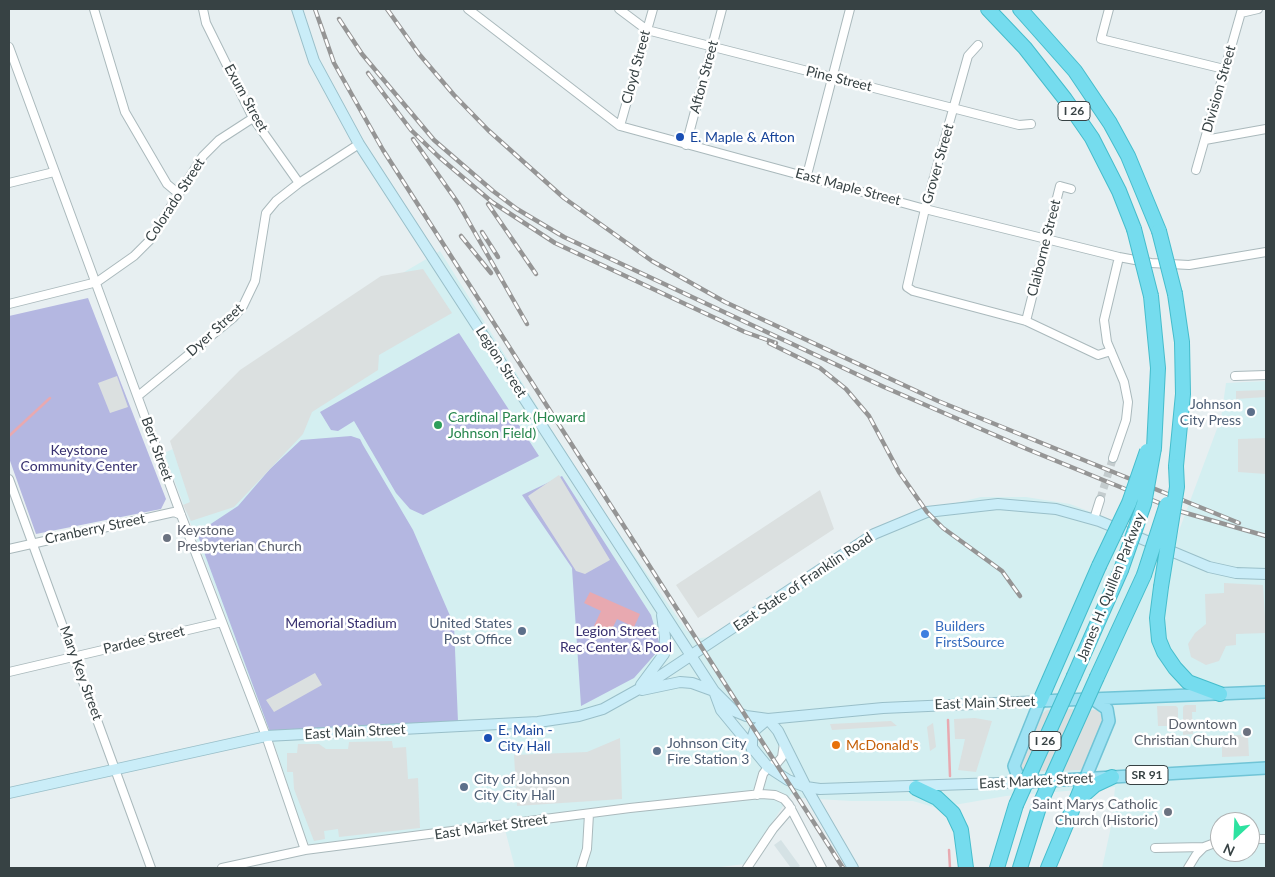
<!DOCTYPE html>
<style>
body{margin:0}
#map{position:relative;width:1275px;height:877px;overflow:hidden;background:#e7eff1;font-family:Lato,sans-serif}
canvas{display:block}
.frame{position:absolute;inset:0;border:10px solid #374244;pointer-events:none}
.north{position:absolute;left:1210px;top:812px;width:50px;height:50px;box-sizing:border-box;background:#fff;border:1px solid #afb3b4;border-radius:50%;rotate:205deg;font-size:14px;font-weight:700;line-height:20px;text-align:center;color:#374244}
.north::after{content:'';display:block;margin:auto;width:18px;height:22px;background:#2de2a0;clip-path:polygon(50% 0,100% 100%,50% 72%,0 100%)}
</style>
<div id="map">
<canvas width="1275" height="877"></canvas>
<div class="frame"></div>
<div class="north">N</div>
</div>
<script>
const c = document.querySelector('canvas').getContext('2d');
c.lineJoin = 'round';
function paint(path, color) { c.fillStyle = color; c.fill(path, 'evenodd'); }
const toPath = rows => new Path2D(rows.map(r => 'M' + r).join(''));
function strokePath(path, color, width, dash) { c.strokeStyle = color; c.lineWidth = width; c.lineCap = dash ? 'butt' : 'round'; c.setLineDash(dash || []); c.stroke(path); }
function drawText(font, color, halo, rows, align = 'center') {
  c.font = font + ' Lato,sans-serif'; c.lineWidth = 5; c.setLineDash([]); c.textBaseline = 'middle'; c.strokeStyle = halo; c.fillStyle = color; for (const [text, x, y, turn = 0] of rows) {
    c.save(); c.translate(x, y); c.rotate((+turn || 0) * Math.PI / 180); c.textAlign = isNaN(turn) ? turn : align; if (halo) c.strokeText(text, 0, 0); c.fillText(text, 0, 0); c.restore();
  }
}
paint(toPath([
 [781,840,800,866,797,868,791,868,774,845]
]), '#d5e2e5');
paint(toPath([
 [440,251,597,502,687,631,700,638,711,637,869,533,943,506,981,497,1026,497,1070,504,1174,544,1221,418,1226,383,1266,381,1266,868,1102,868,1112,822,1115,787,1006,796,937,808,913,801,851,801,802,798,791,794,745,864,712,868,515,868,503,822,310,846,304,836,277,752,164,453,173,449,307,329],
 [1220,822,1250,822,1250,852,1220,852]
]), '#d4eff1');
paint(toPath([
 [88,298,166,499,161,509,36,534,9,458,9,316],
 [459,333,539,456,423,515,410,509,396,493,354,421,338,431,331,430,320,412],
 [351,436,360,439,363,445,413,530,454,625,458,722,270,732,197,533,238,506,270,469,301,440],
 [562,476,651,615,659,642,658,651,634,678,581,706,572,568,522,495]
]), '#b4b7e1');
paint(toPath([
 [423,269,452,313,379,355,378,370,312,412,303,434,234,507,191,521,183,505,190,502,170,441,240,370,381,276],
 [117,376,128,407,110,413,98,383],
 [1266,390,1266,397,1236,399,1236,391],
 [1266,438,1266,474,1238,472,1238,439],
 [559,475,610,560,585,574,576,571,528,496],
 [820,490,834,529,698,618,676,585],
 [1224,583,1263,585,1266,633,1236,634,1236,645,1226,646,1219,661,1206,665,1191,657,1188,644,1195,633,1206,624,1205,594,1224,593],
 [315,673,322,685,274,712,266,700],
 [1185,705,1196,705,1196,712,1192,712,1193,734,1183,735,1183,707],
 [1157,706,1176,706,1178,708,1178,726,1158,726],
 [1070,709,1097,710,1104,718,1095,745,1081,770,1020,772,1018,761,1037,718,1047,710],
 [975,718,992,721,976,772,958,770,965,739,955,739,954,719],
 [891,721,897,726,832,730,830,724],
 [933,723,936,747,930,751,927,727],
 [1241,735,1241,737,1248,736,1249,756,1222,757,1222,736],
 [620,738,622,799,517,806,514,755,587,752],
 [392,741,393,748,406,747,408,779,418,778,420,828,339,837,338,829,324,831,325,839,314,841,294,789,293,772,287,772,287,753,297,753,298,744,319,744,326,749,348,749,349,742]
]), '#dbe0e0');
paint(toPath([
 [590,592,640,614,634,627,617,619,610,633,594,626,601,611,584,603]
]), '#e8a9b0');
strokePath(toPath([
 [9,436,50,398],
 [948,720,950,776],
 [949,850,950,868]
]), '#e8a9b0', 2.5);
strokePath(toPath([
 [1100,500,1113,458]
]), '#c4ccce', 8, [8, 4]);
const street = toPath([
 [94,9,125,112,167,184,179,194],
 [203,9,206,23,253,118,299,183],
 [468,9,620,126,925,209,1119,257,1151,263,1189,265,1266,252],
 [619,9,647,30,1019,125,1031,124],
 [1109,9,1101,39,1224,69],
 [1241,13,1258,9],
 [978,45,968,56,925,209,907,287,913,291,1026,321,1098,355,1111,351],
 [9,47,181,515,266,736,305,850],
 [620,126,653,9],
 [1205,140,1266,129],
 [686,145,722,9],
 [1196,170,1242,9],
 [807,175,850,9],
 [9,183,54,172],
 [9,304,97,282,134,256,149,241,203,156,219,140,253,118],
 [1026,321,1060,186,1071,189],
 [1235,376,1266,375],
 [138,396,233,318,243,306,255,281,266,213,276,201,299,183,359,144],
 [1113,458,1126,420,1128,402,1124,382,1107,342,1104,320,1119,257],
 [9,479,151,868],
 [1094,519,1100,500],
 [9,549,174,512,181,515],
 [9,672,222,622],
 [757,795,763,774,768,767,777,763,782,757,784,743],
 [1250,839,1266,839],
 [1155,848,1204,847],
 [222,868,305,850,630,808,761,794,775,795,784,799,789,805,822,868],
 [581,868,587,849,589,814],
 [747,868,773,829,791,808],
 [1188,868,1196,855,1204,847,1220,841]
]);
const secondary = toPath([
 [297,9,314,61,359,144,714,691,721,710,768,767,788,780,806,787,820,789,1028,782],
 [641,685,664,654,665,637,662,615],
 [642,690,680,682,692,683,714,691,734,711,746,716,768,719,883,708,1040,701],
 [752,750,752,739,755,730,768,719,778,731,806,787,853,868],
 [9,793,266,736,538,722,579,716,603,709,648,684,874,534,927,512,998,504,1056,509,1099,521,1209,567,1236,573,1266,574]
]);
const primary = toPath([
 [1266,692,1040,701,1014,766,1017,774,1028,782,1266,768],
 [1085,779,1109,721,1107,709,1093,699]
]);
const highway = toPath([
 [988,9,1025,48,1065,99,1092,138,1119,191,1134,229],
 [1020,9,1075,71,1110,123,1128,156,1159,231],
 [1175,294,1182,342,1183,394,1176,466],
 [1151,296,1158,368,1154,448],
 [1161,587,1157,618,1159,640,1164,652,1175,668,1188,682,1220,694],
 [1074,676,1121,570],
 [1097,677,1144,575],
 [1040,701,1099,566],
 [916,788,937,798,953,813,961,830,966,868],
 [1079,799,1095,785,1112,777],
 [997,868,1016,805],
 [1020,868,1040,804],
 [1048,868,1085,779]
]);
strokePath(street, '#aab9bc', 10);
strokePath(secondary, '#99bfc9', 12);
strokePath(primary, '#70c4d6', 14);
strokePath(highway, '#46bdcc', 16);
strokePath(street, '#fff', 8);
strokePath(secondary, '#caedf8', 10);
strokePath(primary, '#9ee2f3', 11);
strokePath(highway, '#75dcee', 14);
const rail = toPath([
 [315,9,334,63,383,150,843,868],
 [387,9,419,54,454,95,488,130,564,198,652,261,725,302,938,401,1239,523],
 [339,19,362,54,434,140,493,191,517,209,564,237,884,387,1027,449,1179,511,1266,536],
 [368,73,411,130,439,157,492,202,555,243,745,332,776,343],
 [413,139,458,203,527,324],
 [488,204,536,274],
 [482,232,498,257],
 [461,236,491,273],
 [769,343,820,368,846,389,869,416,899,472,927,512,943,528,1002,571,1020,596]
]);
strokePath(rail, '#959595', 4.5);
strokePath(rail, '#fff', 2.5, [8]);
const highwayBridge = toPath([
 [1134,229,1151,296],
 [1159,231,1175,294],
 [1099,566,1129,503,1147,451],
 [1121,570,1144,504,1154,448],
 [1144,575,1167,504],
 [1161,587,1177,487,1176,466],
 [1040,804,1097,677],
 [1016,805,1074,676]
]);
strokePath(highwayBridge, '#46bdcc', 16, []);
strokePath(highwayBridge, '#75dcee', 14);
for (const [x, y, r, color] of [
 [680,137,5,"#1a4fb4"],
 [1251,412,5,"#5c6f8a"],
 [438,425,5,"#2e9e5b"],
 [167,538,5,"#6b7280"],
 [522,631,5,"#5c6f8a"],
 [925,634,5,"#3f7fe0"],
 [1247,732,5,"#6b7280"],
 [488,738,5,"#1a4fb4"],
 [836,745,5,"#e8710a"],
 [657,751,5,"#5c6f8a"],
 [464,787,5,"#5c6f8a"],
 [1168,812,5,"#6b7280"]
]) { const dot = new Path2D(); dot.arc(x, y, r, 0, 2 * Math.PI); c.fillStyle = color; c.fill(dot); strokePath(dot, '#fff', 2); }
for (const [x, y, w] of [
 [1074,111,32],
 [1045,741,32],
 [1147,775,42]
]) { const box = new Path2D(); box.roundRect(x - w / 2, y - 9.5, w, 19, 4); c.fillStyle = '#fff'; c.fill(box); strokePath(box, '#374244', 1); }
drawText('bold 12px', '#374244', null, [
 ["I 26",1074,111],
 ["I 26",1045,741],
 ["SR 91",1147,775]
]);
drawText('14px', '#374244', '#fff', [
 ["Cloyd Street",636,67,-75],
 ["Afton Street",704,77,-75],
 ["Pine Street",839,79,14],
 ["Division Street",1219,89,-74],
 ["Exum Street",246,98,61],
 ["Grover Street",938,164,-74],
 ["East Maple Street",848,187,15],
 ["Colorado Street",175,200,-57],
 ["Claiborne Street",1044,248,-76],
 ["Dyer Street",215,330,-42],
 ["Legion Street",501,362,57],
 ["Bert Street",157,449,70],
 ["Cranberry Street",95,529,-12],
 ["East State of Franklin Road",803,582,-34],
 ["James H. Quillen Parkway",1111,587,-68],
 ["Pardee Street",144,640,-13],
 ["Mary Key Street",81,673,70],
 ["East Main Street",985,703,-2],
 ["East Main Street",355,732,-3],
 ["East Market Street",1036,781,-3],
 ["East Market Street",491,827,-8]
]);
drawText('14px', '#164399', '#fff', [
 ["E. Maple & Afton",690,137],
 ["E. Main -",498,730],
 ["City Hall",498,746]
], 'left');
drawText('14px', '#4e5e75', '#fff', [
 ["Johnson",1241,404],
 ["City Press",1241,420],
 ["United States",512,623],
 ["Post Office",512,639],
 ["Johnson City",667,743,"left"],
 ["Fire Station 3",667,759,"left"],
 ["City of Johnson",474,779,"left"],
 ["City City Hall",474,795,"left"]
], 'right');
drawText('14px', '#27864d', '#fff', [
 ["Cardinal Park (Howard",448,417],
 ["Johnson Field)",448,433]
], 'left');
drawText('14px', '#37306f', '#fff', [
 ["Keystone",79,450],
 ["Community Center",79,466],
 ["Memorial Stadium",341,623],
 ["Legion Street",616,631],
 ["Rec Center & Pool",616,647]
]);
drawText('14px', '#5b616d', '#fff', [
 ["Keystone",177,530,"left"],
 ["Presbyterian Church",177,546,"left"],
 ["Downtown",1237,724],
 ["Christian Church",1237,740],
 ["Saint Marys Catholic",1158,804],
 ["Church (Historic)",1158,820]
], 'right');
drawText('14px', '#366cbe', '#fff', [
 ["Builders",935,626],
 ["FirstSource",935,642]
], 'left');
drawText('14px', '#c56008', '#fff', [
 ["McDonald's",846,745]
], 'left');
</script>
